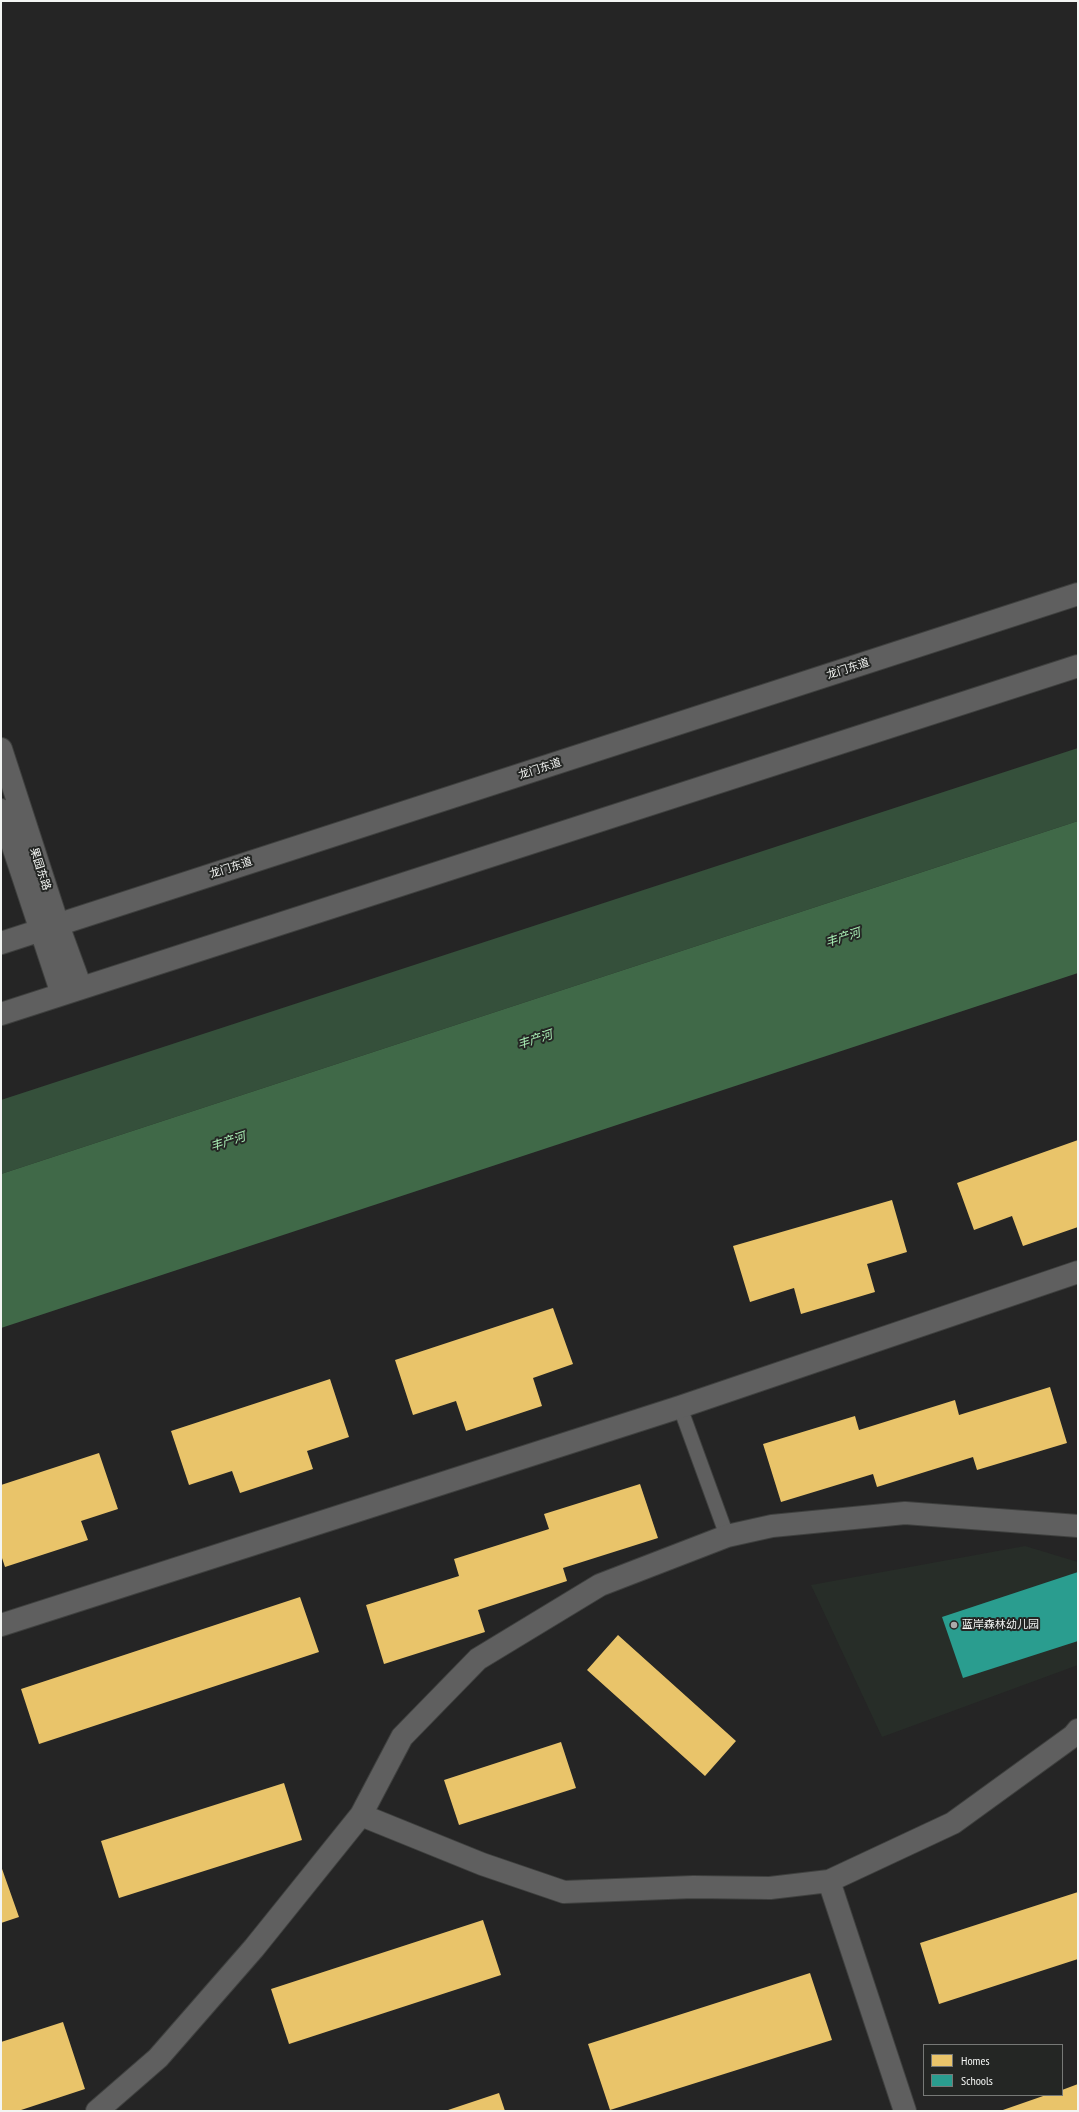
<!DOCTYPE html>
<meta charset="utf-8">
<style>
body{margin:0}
#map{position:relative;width:1079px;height:2112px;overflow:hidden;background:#252525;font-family:"PT Sans Narrow",sans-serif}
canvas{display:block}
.frame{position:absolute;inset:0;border:2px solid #f3f5f3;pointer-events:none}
.legend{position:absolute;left:923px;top:2044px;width:140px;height:52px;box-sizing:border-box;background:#242624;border:1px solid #777977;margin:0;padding:5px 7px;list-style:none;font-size:12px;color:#f3f5f3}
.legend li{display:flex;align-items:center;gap:8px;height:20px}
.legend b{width:20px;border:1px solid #777977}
</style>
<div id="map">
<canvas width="1079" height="2112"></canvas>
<div class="frame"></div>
<ul class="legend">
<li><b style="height:11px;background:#e9c46a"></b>Homes</li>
<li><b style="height:11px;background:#2a9d8f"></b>Schools</li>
</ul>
</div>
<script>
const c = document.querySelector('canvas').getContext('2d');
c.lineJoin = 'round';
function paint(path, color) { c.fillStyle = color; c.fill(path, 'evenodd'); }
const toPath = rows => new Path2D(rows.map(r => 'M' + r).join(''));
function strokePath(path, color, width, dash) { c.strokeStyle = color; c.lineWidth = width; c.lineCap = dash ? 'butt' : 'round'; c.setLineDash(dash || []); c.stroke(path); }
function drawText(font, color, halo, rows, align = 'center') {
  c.font = font + ' "PT Sans Narrow","Noto Sans SC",sans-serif'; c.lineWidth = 4; c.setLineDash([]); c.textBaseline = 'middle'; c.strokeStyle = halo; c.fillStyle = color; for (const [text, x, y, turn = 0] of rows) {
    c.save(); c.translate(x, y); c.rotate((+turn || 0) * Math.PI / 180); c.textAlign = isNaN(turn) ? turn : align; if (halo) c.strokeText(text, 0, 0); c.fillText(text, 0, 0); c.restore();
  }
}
paint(toPath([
 [1025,1546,1078,1562,1078,1665,882,1737,811,1585]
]), '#272d28');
paint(toPath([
 [1078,748,1078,821,1,1174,1,1100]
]), '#35503b');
paint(toPath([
 [1078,821,1078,973,1,1328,1,1174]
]), '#406948');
paint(toPath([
 [1078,1140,1078,1227,1023,1246,1012,1216,974,1230,957,1183],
 [892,1200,907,1252,867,1264,875,1292,801,1314,794,1288,750,1302,733,1246],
 [553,1308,573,1364,533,1378,542,1406,466,1431,456,1401,413,1415,395,1360],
 [330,1379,349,1437,307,1451,313,1469,240,1493,232,1471,189,1485,171,1431],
 [1050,1387,1067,1443,977,1470,973,1457,877,1487,873,1474,781,1502,763,1444,855,1416,859,1430,955,1400,959,1415],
 [99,1453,118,1509,81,1521,88,1540,5,1567,1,1555,1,1485],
 [640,1484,658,1538,563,1568,567,1581,478,1610,485,1632,384,1664,366,1605,459,1576,454,1559,549,1529,544,1514],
 [300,1597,319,1652,39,1744,21,1689],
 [618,1635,736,1741,705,1776,587,1670],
 [561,1742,576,1788,459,1825,444,1780],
 [284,1783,302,1840,119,1898,101,1841],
 [1,1866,19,1917,1,1923],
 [1078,1892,1078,1959,939,2004,920,1943],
 [483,1920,501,1975,289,2044,271,1989],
 [810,1973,832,2040,610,2110,588,2044],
 [63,2022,85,2089,18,2111,1,2111,1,2042],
 [1078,2084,1078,2111,1000,2111,1046,2095,1062,2095,1062,2090],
 [499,2093,505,2111,445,2111]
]), '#e9c46a');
paint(toPath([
 [1078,1572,1078,1641,963,1678,942,1617]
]), '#2a9d8f');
const lane = toPath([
 [680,1407,727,1536]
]);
const street = toPath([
 [1078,1526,905,1513,772,1526,727,1536,600,1585,478,1659,402,1737,361,1815,482,1864,564,1892,693,1887,770,1888,829,1881,953,1823,1073,1736,1078,1730],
 [1,1625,680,1407,1078,1272],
 [829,1881,905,2111],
 [97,2111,158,2058,254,1948,361,1815]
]);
const secondary = toPath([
 [1,749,58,925,81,988],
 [1,810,62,994],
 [1,943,1078,594],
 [1,1014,1078,666]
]);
strokePath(lane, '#3f403f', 16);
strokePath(street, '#3f403f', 24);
strokePath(secondary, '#3f403f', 24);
strokePath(lane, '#5f5f5f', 14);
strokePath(street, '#5f5f5f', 22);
strokePath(secondary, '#5f5f5f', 22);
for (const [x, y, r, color] of [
 [954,1625,4,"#abacab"]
]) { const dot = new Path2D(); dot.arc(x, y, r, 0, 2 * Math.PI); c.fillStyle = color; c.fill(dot); strokePath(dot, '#242624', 1.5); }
drawText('11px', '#f3f5f3', '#242624', [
 ["龙门东道",848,669,-18],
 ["龙门东道",540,769,-18],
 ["龙门东道",231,868,-18],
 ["果园东路",40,869,72]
]);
drawText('11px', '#f3f5f3', '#242624', [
 ["蓝岸森林幼儿园",962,1625]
], 'left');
drawText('italic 12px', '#aaf0b6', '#242624', [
 ["丰产河",843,938,-18],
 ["丰产河",535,1040,-18],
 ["丰产河",228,1142,-18]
]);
</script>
